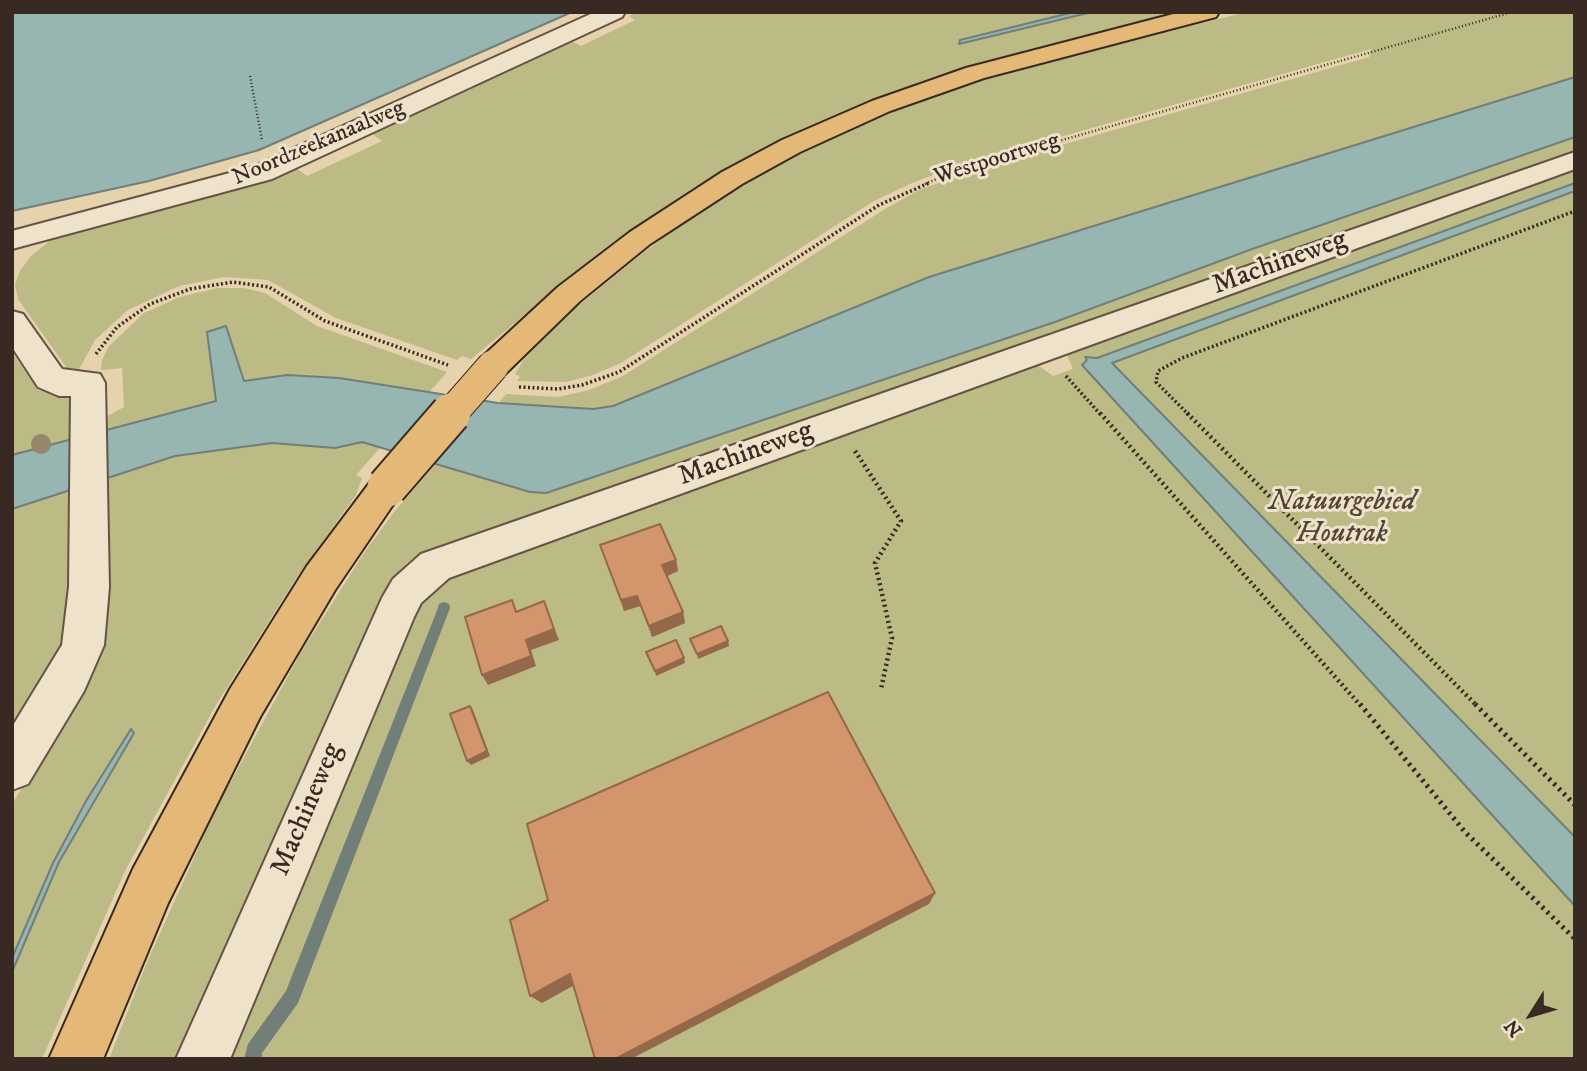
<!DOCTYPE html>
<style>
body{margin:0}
#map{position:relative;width:1587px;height:1071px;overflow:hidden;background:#e7d2ae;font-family:"IM FELL DW Pica",serif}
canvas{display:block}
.frame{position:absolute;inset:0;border:14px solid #382a22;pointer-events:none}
.north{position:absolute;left:1496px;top:980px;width:70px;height:70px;-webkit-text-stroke:5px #efe2ca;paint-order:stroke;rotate:233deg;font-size:19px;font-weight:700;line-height:28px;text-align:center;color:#382a22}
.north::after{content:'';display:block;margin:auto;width:24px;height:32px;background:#382a22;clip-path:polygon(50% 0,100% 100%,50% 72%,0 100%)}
</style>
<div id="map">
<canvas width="1587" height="1071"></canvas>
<div class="frame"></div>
<div class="north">N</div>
</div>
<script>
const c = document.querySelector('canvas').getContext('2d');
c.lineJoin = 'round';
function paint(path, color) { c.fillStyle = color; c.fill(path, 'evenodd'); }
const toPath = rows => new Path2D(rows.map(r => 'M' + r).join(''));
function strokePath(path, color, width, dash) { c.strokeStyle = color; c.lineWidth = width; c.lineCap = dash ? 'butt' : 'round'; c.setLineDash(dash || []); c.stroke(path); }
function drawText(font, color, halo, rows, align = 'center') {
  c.font = font + ' "IM FELL DW Pica",serif'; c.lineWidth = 6; c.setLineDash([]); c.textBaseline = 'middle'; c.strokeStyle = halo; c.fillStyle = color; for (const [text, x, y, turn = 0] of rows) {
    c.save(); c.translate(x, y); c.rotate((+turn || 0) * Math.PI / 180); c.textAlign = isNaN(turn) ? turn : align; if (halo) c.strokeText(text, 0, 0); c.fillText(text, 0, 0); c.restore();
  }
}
paint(toPath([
 [637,12,1074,12,960,40,959,44,1091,12,1185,12,928,79,846,111,758,152,691,189,617,240,471,359,462,356,457,360,336,318,268,280,224,277,179,286,128,310,95,340,77,373,71,374,18,299,15,285,20,271,31,256,52,239,71,231,223,192,293,166,307,176,382,141,368,131,566,38,581,46,635,20,629,16],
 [1246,12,1575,12,1575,151,414,558,406,564,393,583,182,1059,109,1059,148,960,216,809,300,654,364,553,394,512,437,463,446,466,506,394,558,397,589,390,623,376,885,209,921,189,1002,162,1369,57,1371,49,954,167,912,183,874,201,621,363,593,375,566,382,517,381,520,376,515,374,524,359,573,310,644,252,728,191,831,136,905,104,965,84],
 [1575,170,1575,1059,226,1059,416,608,439,581,1035,363,1053,376,1073,369,1067,355,1073,350],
 [218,288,244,288,265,293,317,326,447,372,356,475,362,478,356,495,295,580,216,705,125,871,42,1059,12,1059,12,804,52,740,102,419,124,407,122,368,101,370,102,360,109,346,144,313,180,297],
 [12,352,38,390,69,398,71,442,47,445,12,455],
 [70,488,70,610,62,653,12,736,12,509]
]), '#bcba85');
const water = toPath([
 [12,12,572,12,259,150,149,181,12,211,12,12],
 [1074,12,1092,12,959,44,960,40,1074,12],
 [1575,77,1575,137,1255,248,1055,322,546,493,530,492,362,442,335,448,272,443,175,456,12,509,12,455,216,401,207,332,226,326,244,381,287,375,339,378,498,403,593,409,613,406,929,277,1575,77],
 [1575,183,1575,191,1112,363,1575,837,1575,906,1082,365,1087,360,1085,357,1097,358,1575,183],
 [131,729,134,733,59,862,12,972,12,958,53,863,86,801,131,729]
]);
paint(water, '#98b6b1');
strokePath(water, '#727e78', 2);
paint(toPath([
 [444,602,449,604,450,608,298,1003,262,1053,262,1059,244,1059,248,1044,286,991,438,608,439,604,444,602]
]), '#727e78');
const minor = toPath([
 [595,12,625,12,622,17,272,179,12,249,12,231,252,167,595,12],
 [1575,152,1575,169,449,578,421,603,414,617,230,1059,176,1059,382,598,393,579,421,554,1575,152],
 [12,311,23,314,62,369,100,374,105,383,109,587,104,645,84,691,28,784,12,790,12,727,62,645,69,587,71,396,59,396,38,387,12,347,12,311]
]);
const major = toPath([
 [1181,12,1219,12,1216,17,984,78,890,111,800,152,742,184,650,244,580,301,505,374,493,378,481,374,476,366,481,358,558,287,630,232,722,172,782,140,872,101,966,68,1181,12],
 [387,472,400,477,405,487,335,590,260,717,168,903,103,1059,49,1059,133,869,230,689,307,566,374,477,387,472]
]);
strokePath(minor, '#645445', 4);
strokePath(major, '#382a22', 4);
strokePath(toPath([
 [250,76,262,140],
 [925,184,957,170,1512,12]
]), '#382a22', 2.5, [1, 2.5]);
strokePath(toPath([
 [96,354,117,327,150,304,190,289,233,282,269,287,325,321,448,365],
 [1066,376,1101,415],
 [519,387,558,389,582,385,619,372,879,205,929,183],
 [1189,415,1156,382,1158,371,1182,358,1575,211]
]), '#382a22', 3.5, [2, 2.5]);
strokePath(toPath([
 [1100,413,1361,706],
 [1187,413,1477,706],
 [855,451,901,521,875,563,892,638,881,689]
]), '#382a22', 4.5, [2, 3.5]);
strokePath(toPath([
 [1360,704,1465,832,1575,939],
 [1475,704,1575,805]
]), '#382a22', 5, [2.5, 4.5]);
paint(minor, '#efe2ca');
paint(major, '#e4b977');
const majorBridgeFar1 = toPath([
 [450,415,493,366]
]);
const majorBridge = toPath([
 [387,487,451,413]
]);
strokePath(majorBridgeFar1, '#382a22', 33, []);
strokePath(majorBridge, '#382a22', 43, []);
strokePath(majorBridgeFar1, '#e4b977', 31);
strokePath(majorBridge, '#e4b977', 39);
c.fillStyle = '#95866c';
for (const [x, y] of [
 [41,444]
]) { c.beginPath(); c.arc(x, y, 10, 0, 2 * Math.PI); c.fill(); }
paint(toPath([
 [600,545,676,560,678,571,667,576,683,612,685,623,652,637,640,606,624,611]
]), '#b5805c');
paint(toPath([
 [676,560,678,571,665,577,662,565],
 [637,596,640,606,624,611,621,600],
 [544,601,559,640,531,650,536,666,488,685,482,675,526,640],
 [683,612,685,623,652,637,649,626],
 [728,641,729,646,698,659,697,654],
 [684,658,685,663,656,676,655,671],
 [470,706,473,710,490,756,471,765,467,761],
 [935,893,929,904,631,1059,615,1059],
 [570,974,580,982,542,1003,530,996]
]), '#94684b');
const building = toPath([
 [660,524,676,560,662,565,683,612,649,626,637,596,621,600,600,545,660,524],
 [512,600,516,612,544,601,554,629,526,640,531,656,482,675,465,617,512,600],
 [721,626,728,641,697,654,690,639,721,626],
 [676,640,684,658,655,671,646,652,676,640],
 [828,692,935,893,615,1059,595,1059,570,974,530,996,510,920,548,900,527,824,828,692],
 [470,706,487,751,467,761,450,714,470,706]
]);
paint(building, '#d3956b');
strokePath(building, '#94684b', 2);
drawText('23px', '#382a22', '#efe2ca', [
 ["Noordzeekanaalweg",319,144,-23],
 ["Westpoortweg",997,160,-17]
]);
drawText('28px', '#382a22', '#efe2ca', [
 ["Machineweg",1280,264,-20],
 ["Machineweg",746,455,-20],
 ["Machineweg",308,810,-67]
]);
drawText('italic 28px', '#524736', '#efe2ca', [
 ["Natuurgebied",1342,503],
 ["Houtrak",1342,535]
]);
</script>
